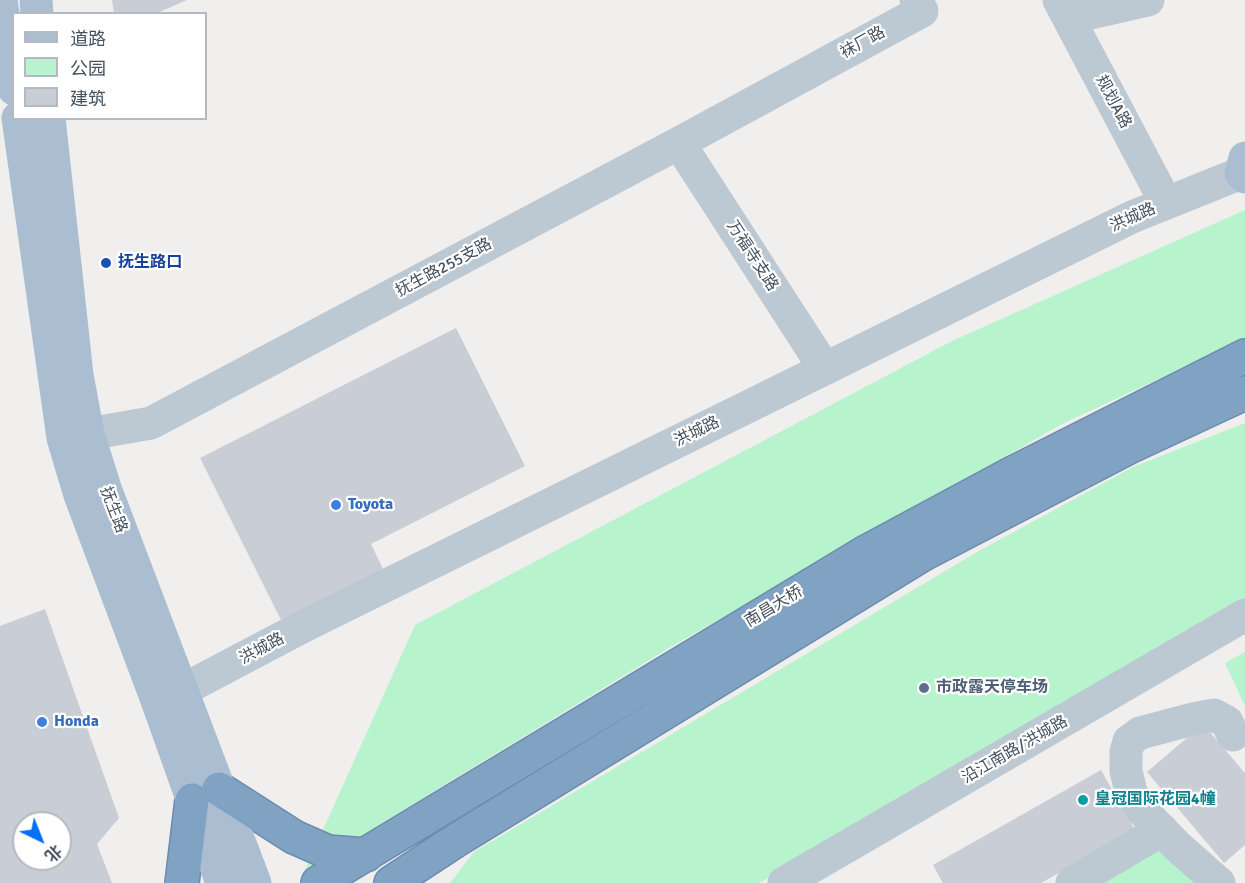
<!DOCTYPE html>
<meta charset="utf-8">
<style>
body{margin:0}
#map{position:relative;width:1245px;height:883px;overflow:hidden;background:#f1eeee;font-family:Signika,"Noto Sans SC",sans-serif}
canvas{display:block}
.legend{position:absolute;left:12px;top:12px;width:195px;height:108px;box-sizing:border-box;background:#fff;border:2px solid #b4babf;margin:0;padding:8px 10px;list-style:none;font-size:18px;color:#44525e}
.legend li{display:flex;align-items:center;gap:12px;height:30px}
.legend b{width:30px;border:2px solid #b4babf}
.north{position:absolute;left:12px;top:811px;width:60px;height:60px;box-sizing:border-box;background:#fff;border:2px solid #b4babf;border-radius:50%;rotate:137deg;font-size:16px;font-weight:700;line-height:24px;text-align:center;color:#44525e}
.north::after{content:'';display:block;margin:auto;width:21px;height:27px;background:#0470f5;clip-path:polygon(50% 0,100% 100%,50% 72%,0 100%)}
</style>
<div id="map">
<canvas width="1245" height="883"></canvas>
<ul class="legend">
<li><b style="height:8px;background:#abbed1"></b>道路</li>
<li><b style="height:16px;background:#b7f4ce"></b>公园</li>
<li><b style="height:16px;background:#c9cdd5"></b>建筑</li>
</ul>
<div class="north">北</div>
</div>
<script>
const c = document.querySelector('canvas').getContext('2d');
c.lineJoin = 'round';
function paint(path, color) { c.fillStyle = color; c.fill(path, 'evenodd'); }
const toPath = rows => new Path2D(rows.map(r => 'M' + r).join(''));
function strokePath(path, color, width, dash) { c.strokeStyle = color; c.lineWidth = width; c.lineCap = dash ? 'butt' : 'round'; c.setLineDash(dash || []); c.stroke(path); }
function drawText(font, color, halo, rows, align = 'center') {
  c.font = font + ' Signika,"Noto Sans SC",sans-serif'; c.lineWidth = 4.5; c.setLineDash([]); c.textBaseline = 'middle'; c.strokeStyle = halo; c.fillStyle = color; for (const [text, x, y, turn = 0] of rows) {
    c.save(); c.translate(x, y); c.rotate((+turn || 0) * Math.PI / 180); c.textAlign = isNaN(turn) ? turn : align; if (halo) c.strokeText(text, 0, 0); c.fillText(text, 0, 0); c.restore();
  }
}
paint(toPath([
 [1245,210,1245,339,1064,423,669,648,305,870,415,625,952,341],
 [1245,423,1245,606,759,883,450,883,474,852,977,552,1133,467],
 [1245,652,1245,706,1225,663],
 [1157,848,1202,883,1098,883]
]), '#b7f4ce');
paint(toPath([
 [112,0,187,0,155,14,114,14],
 [456,328,525,466,371,544,385,573,283,624,200,458],
 [45,609,119,818,97,844,112,883,0,883,0,626],
 [24,823,60,823,60,859,24,859],
 [1203,724,1245,773,1245,845,1224,863,1147,772],
 [1101,770,1135,830,1041,883,943,883,933,865]
]), '#c9cdd5');
const highway = toPath([
 [219,789,294,837,328,852,366,855],
 [182,883,192,800],
 [318,883,868,551,1011,474,1245,356],
 [391,883,455,841,925,553,1129,447,1245,393]
]);
strokePath(highway, '#6b8caf', 36);
strokePath(toPath([
 [1059,0,1166,203],
 [1069,18,1148,0],
 [679,143,825,369],
 [88,434,151,423,679,143,922,11,916,0],
 [158,703,306,625,1132,217,1241,173],
 [784,883,1245,615],
 [1072,883,1162,830],
 [1219,883,1176,845,1141,809,1131,792,1126,771,1126,752,1129,741,1140,733,1193,719,1214,715,1227,722,1233,735]
]), '#bdc9d2', 33);
strokePath(toPath([
 [1,0,14,89],
 [36,0,37,14],
 [18,118,63,438,80,495,158,703,222,883],
 [49,118,77,375,88,434,105,488,255,883],
 [1245,158,1241,173,1245,177]
]), '#abbed1', 33);
strokePath(highway, '#80a2c3', 33);
for (const [x, y, r, color] of [
 [106,263,6,"#1a4fb4"],
 [336,505,6,"#3f7fe0"],
 [924,688,6,"#5c6f8a"],
 [42,722,6,"#3f7fe0"],
 [1083,800,6,"#0f9aa8"]
]) { const dot = new Path2D(); dot.arc(x, y, r, 0, 2 * Math.PI); c.fillStyle = color; c.fill(dot); strokePath(dot, '#fff', 2); }
drawText('16px', '#44525e', '#fff', [
 ["袜厂路",863,43,-29],
 ["规划A路",1113,102,62],
 ["洪城路",1133,218,-24],
 ["万福寺支路",752,256,57],
 ["抚生路255支路",444,268,-28],
 ["洪城路",697,432,-26],
 ["抚生路",113,510,69],
 ["南昌大桥",774,607,-31],
 ["洪城路",262,649,-28],
 ["沿江南路/洪城路",1015,750,-30]
]);
drawText('bold 16px', '#164399', '#fff', [
 ["抚生路口",118,263]
], 'left');
drawText('bold 16px', '#366cbe', '#fff', [
 ["Toyota",348,505],
 ["Honda",54,722]
], 'left');
drawText('bold 16px', '#4e5e75', '#fff', [
 ["市政露天停车场",936,688]
], 'left');
drawText('bold 16px', '#0d838f', '#fff', [
 ["皇冠国际花园4幢",1095,800]
], 'left');
</script>
